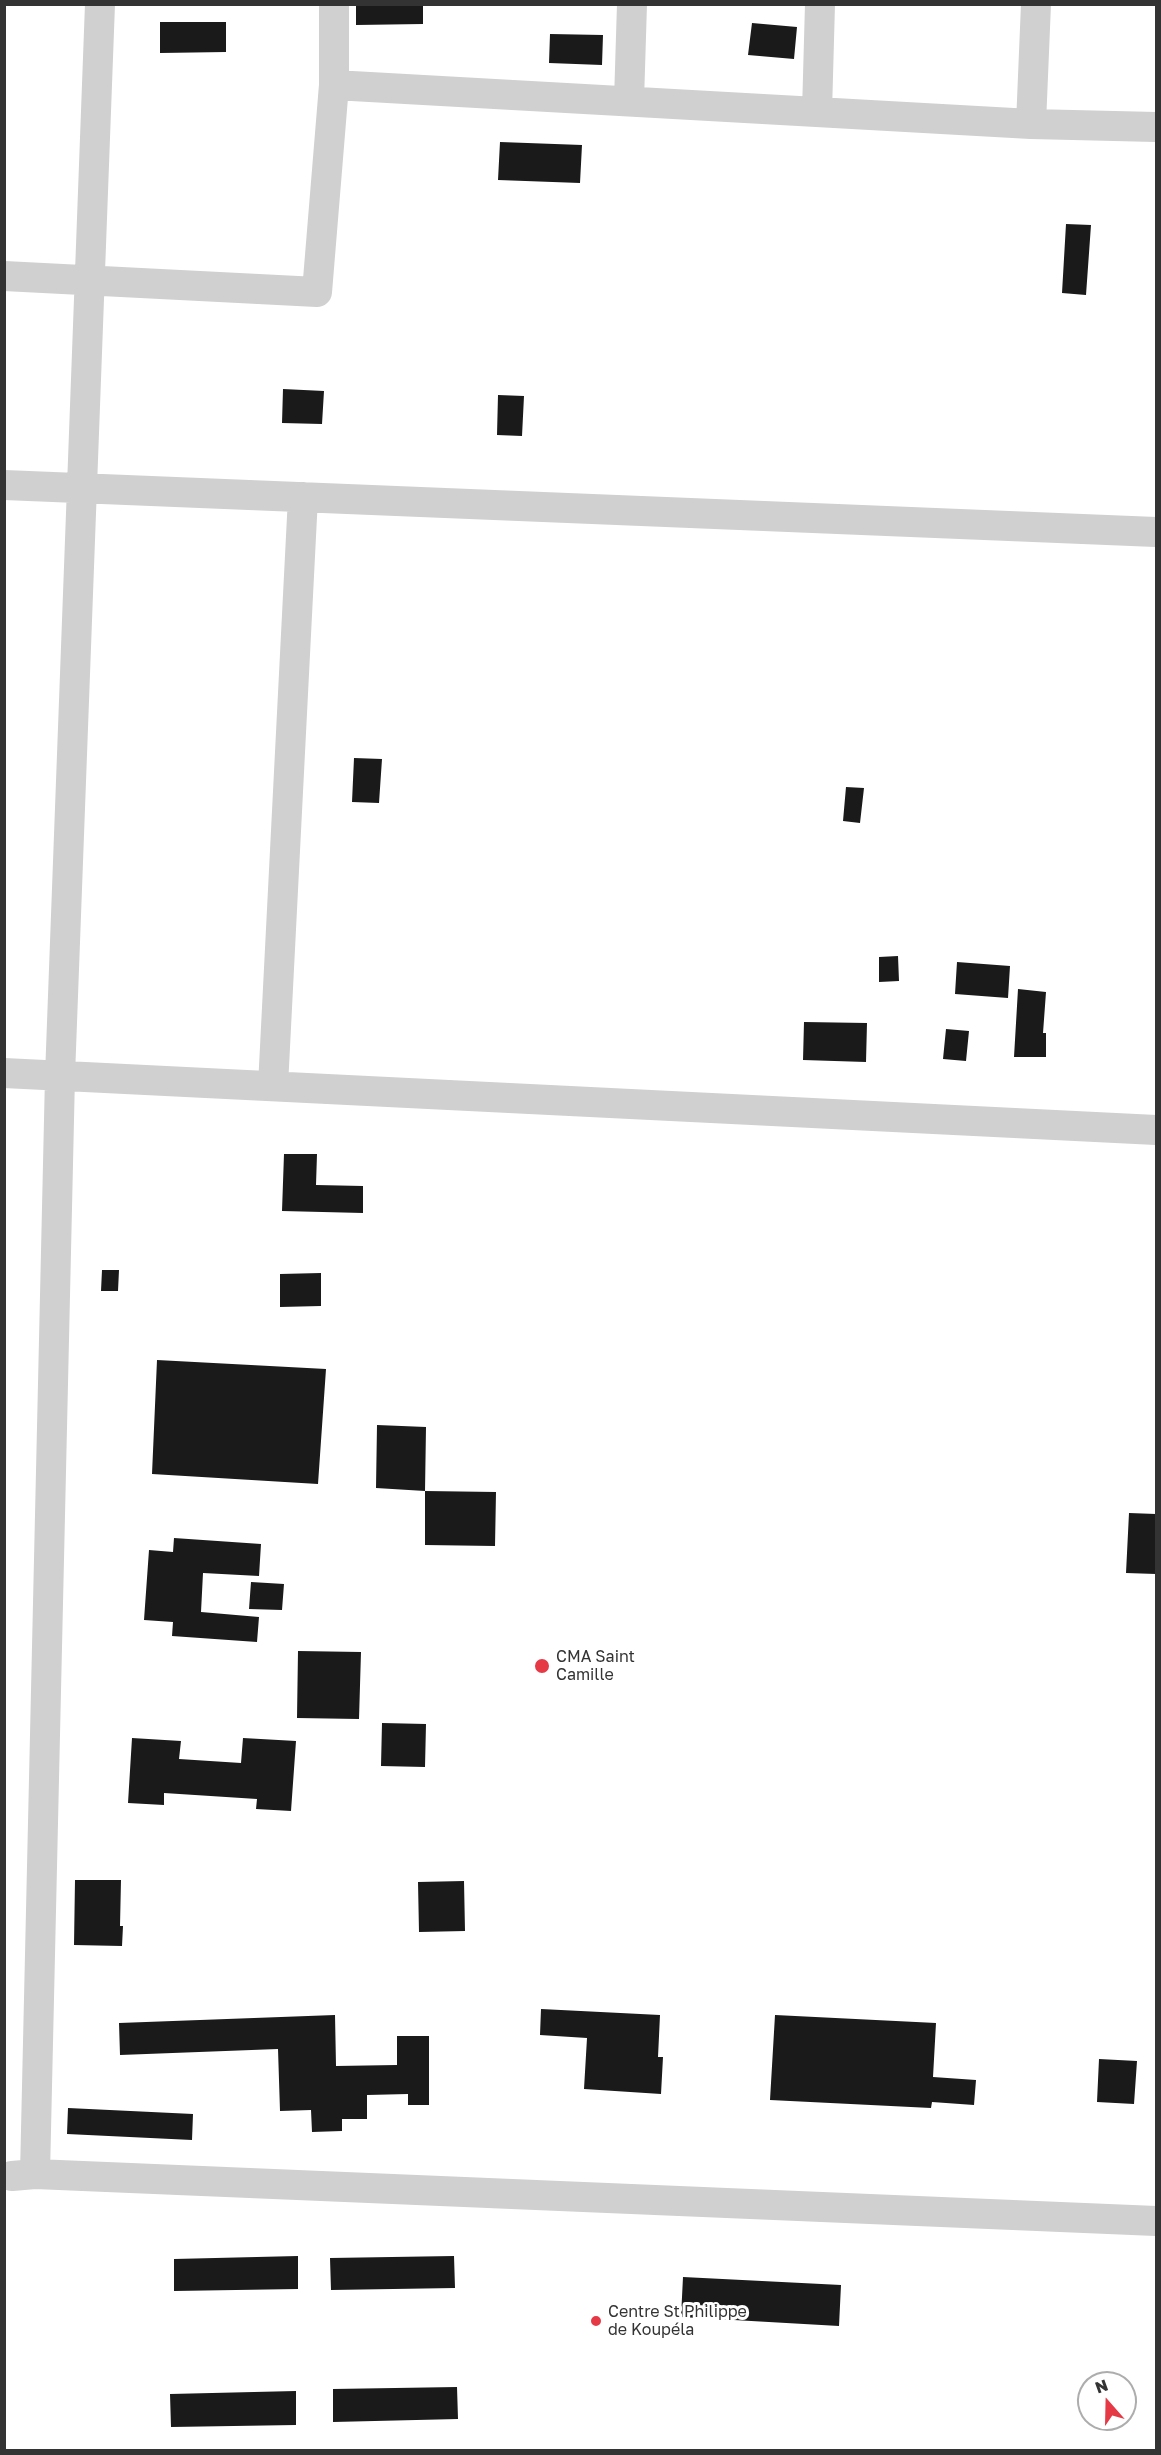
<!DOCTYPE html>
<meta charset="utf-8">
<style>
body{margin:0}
#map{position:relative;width:1161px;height:2455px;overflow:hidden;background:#fff;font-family:"Golos Text",sans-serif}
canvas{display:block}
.frame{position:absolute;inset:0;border:6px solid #333;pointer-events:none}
.north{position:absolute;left:1077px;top:2371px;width:60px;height:60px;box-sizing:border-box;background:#fff;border:2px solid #adadad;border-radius:50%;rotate:340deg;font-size:16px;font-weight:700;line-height:24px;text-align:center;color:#333}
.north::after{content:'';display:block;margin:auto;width:21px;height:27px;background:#e63946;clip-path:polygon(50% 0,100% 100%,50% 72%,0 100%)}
</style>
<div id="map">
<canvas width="1161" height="2455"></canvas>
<div class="frame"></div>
<div class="north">N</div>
</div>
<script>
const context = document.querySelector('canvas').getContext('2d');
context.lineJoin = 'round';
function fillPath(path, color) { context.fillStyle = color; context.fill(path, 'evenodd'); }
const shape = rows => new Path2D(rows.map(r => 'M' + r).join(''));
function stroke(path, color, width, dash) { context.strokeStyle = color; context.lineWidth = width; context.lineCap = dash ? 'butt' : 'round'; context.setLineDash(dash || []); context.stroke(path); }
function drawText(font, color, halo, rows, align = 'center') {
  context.font = font + ' "Golos Text",sans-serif'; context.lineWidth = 6; context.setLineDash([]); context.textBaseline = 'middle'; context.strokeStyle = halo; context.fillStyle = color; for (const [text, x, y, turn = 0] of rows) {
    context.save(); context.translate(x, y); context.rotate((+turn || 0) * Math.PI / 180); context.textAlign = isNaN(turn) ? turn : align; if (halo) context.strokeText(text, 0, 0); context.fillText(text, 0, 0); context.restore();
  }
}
fillPath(shape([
 [356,4,423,4,423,24,356,25],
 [160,22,226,22,226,52,160,53],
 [752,23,797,27,794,59,748,55],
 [550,34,603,35,602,65,549,63],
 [500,142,582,145,580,183,498,180],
 [1066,224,1091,225,1086,295,1062,293],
 [283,389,324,391,322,424,282,423],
 [498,395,524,396,522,436,497,435],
 [354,758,382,759,379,803,352,802],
 [846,787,864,788,860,823,843,821],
 [898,956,899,981,879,982,879,957],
 [957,962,1010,966,1008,998,955,994],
 [1018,989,1046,992,1043,1033,1046,1033,1046,1057,1014,1057],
 [804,1022,867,1023,866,1062,803,1060],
 [946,1029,969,1031,966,1061,943,1059],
 [284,1154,317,1154,316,1185,363,1186,363,1213,282,1211],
 [102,1270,119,1270,118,1291,101,1291],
 [321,1273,321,1306,280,1307,280,1274],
 [157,1360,326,1369,318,1484,152,1474],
 [377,1425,426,1427,425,1491,376,1488],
 [425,1491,496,1492,495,1546,425,1545],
 [1129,1513,1156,1514,1156,1574,1126,1573],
 [174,1538,261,1544,259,1576,203,1573,201,1612,259,1617,257,1642,172,1636,173,1622,144,1620,149,1550,173,1552],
 [251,1582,284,1584,282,1610,249,1609],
 [298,1651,361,1652,359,1719,297,1718],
 [382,1723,426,1724,425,1767,381,1766],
 [132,1738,181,1741,179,1759,241,1763,243,1738,296,1741,291,1811,256,1809,257,1799,164,1793,164,1805,128,1803],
 [75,1880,121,1880,120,1926,123,1926,122,1946,74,1945],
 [464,1881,465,1931,419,1932,418,1882],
 [541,2009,660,2015,658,2057,663,2057,661,2094,584,2089,587,2038,540,2035],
 [335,2015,336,2066,397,2065,397,2036,429,2036,429,2105,408,2105,408,2094,367,2095,367,2119,342,2119,342,2131,312,2132,311,2110,280,2111,278,2049,120,2055,119,2023],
 [775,2015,936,2023,933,2077,976,2080,974,2105,932,2102,931,2108,770,2100],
 [1099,2059,1137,2061,1134,2104,1097,2102],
 [68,2108,193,2114,192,2140,67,2134],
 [298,2256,298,2289,174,2291,174,2259],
 [454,2256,455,2288,331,2290,330,2258],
 [683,2277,841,2285,839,2326,681,2317],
 [457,2387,458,2419,333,2422,333,2389],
 [296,2391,296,2425,171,2427,170,2394]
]), '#1a1a1a');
stroke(shape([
 [334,85,1031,124,1156,127],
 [629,101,632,4],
 [817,112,820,4],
 [1031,124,1036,4],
 [4,276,317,292,334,85,334,4],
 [4,485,1156,532],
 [4,1073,1156,1130],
 [273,1086,303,497],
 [35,2174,60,1076,100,4],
 [12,2176,35,2174,1156,2221]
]), '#d0d0d0', 30);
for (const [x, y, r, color] of [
 [542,1666,8,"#e63946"],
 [596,2321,6,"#e63946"]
]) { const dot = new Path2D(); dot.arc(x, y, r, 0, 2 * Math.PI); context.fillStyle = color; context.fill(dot); stroke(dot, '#fff', 2); }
drawText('16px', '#333', '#fff', [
 ["CMA Saint",556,1657],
 ["Camille",556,1675],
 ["Centre St Philippe",608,2312],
 ["de Koupéla",608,2330]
], 'left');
</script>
